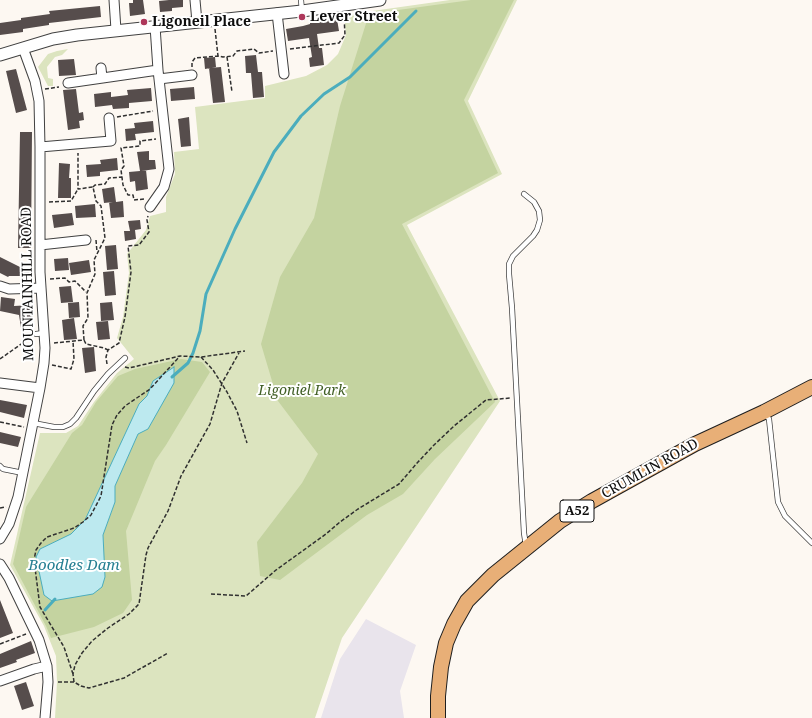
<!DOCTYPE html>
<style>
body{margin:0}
canvas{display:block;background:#fdf8f2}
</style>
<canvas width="812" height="718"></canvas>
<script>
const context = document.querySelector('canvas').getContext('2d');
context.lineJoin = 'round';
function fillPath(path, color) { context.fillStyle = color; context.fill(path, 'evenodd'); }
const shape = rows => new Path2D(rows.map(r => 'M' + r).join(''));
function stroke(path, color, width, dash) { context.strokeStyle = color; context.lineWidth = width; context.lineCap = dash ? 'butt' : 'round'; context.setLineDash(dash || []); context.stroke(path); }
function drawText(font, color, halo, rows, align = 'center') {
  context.font = font + ' "Noto Serif",serif'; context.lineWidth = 4; context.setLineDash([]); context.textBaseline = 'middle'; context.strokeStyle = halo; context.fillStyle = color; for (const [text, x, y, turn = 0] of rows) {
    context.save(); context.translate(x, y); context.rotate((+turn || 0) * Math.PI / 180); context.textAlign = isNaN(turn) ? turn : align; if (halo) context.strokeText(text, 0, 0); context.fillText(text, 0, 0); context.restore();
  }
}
fillPath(shape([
 [366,619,416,645,400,691,404,718,321,718,340,659]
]), '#e9e4ec');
fillPath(shape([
 [450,0,517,0,468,101,502,174,407,225,500,401,342,638,315,718,55,718,57,682,56,656,44,626,10,565,40,433,66,433,78,426,94,402,117,373,134,359,117,338,123,317,129,273,127,254,146,230,150,216,166,212,166,197,175,174,174,152,199,149,195,107,265,98,265,86,306,76,327,65,338,54,346,35,344,15],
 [68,49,62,55,55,57,47,67,48,78,53,79,53,86,48,86,38,67,48,54,57,51]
]), '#dce4bf');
fillPath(shape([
 [471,0,514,0,464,100,498,173,402,224,495,402,435,459,403,494,367,515,280,580,260,576,257,542,302,483,318,454,278,401,261,344,280,277,314,218,340,106,369,14],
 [181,359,202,362,210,372,166,445,155,461,126,531,132,600,123,613,94,627,51,638,46,626,13,564,26,507,72,433,82,425,96,402,118,376,135,369],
 [174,367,173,383,148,428,138,434,115,486,115,502,103,535,105,577,40,549,71,534,85,520,139,404,147,396,153,381]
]), '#c4d3a0');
const water = shape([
 [174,367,174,383,148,429,138,434,115,486,115,502,103,535,105,577,102,587,93,594,52,601,44,595,36,557,40,549,71,534,85,520,139,404,147,396,153,381,174,367]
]);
fillPath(water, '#bce9ef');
stroke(water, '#4badbd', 1);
stroke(shape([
 [172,377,188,363,193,353,200,331,206,294,235,229,274,152,301,116,324,94,350,77,416,11],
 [45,610,55,599]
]), '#4badbd', 3);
fillPath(shape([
 [133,0,143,0,145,14,130,16,129,3,133,3],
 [169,0,183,0,183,7,172,8,172,11,160,12,159,1],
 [100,6,101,17,49,23,49,25,23,29,23,32,0,35,0,23,21,20,21,18,50,14,49,11],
 [337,19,339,31,317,34,319,48,322,48,324,65,310,67,309,58,312,57,309,38,288,41,286,29,303,26,310,24,310,23],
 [256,55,258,72,262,72,264,97,253,98,251,73,246,73,245,56],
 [215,57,216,67,205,69,204,58],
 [74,59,76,75,59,76,58,60],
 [221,67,225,102,213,103,209,68],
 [16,69,27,110,16,113,6,71],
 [194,87,195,99,171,101,170,89],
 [151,88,152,101,129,103,129,108,113,109,112,105,95,107,94,94,111,92,111,97,128,95,127,90],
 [76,89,79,113,83,112,84,120,79,121,80,128,68,130,63,90],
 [189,117,191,146,181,147,178,119],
 [153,121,154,132,135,134,136,140,126,141,125,129,135,128,134,123],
 [20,132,32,132,31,248,18,248],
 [149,151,149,160,155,160,156,169,141,171,146,170,148,189,136,191,135,181,130,182,129,172,140,171,137,152],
 [117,158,118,170,100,172,100,176,87,177,86,165,101,164,100,160],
 [59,163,70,164,69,178,71,178,71,198,58,198],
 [114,187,116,202,123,201,124,217,111,218,109,202,113,202,104,203,102,189],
 [95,204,96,217,76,218,75,206],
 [72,213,74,225,54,228,52,215],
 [140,220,141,229,135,230,136,239,125,241,124,231,130,231,128,221],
 [116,245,118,269,107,270,105,246],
 [0,257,22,268,31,268,30,276,9,276,8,277,0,273],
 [68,258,69,270,55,271,54,259],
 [89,260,91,272,71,275,69,263],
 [114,271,116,295,105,296,103,272],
 [71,286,73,302,61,303,59,287],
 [1,297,15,299,14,306,32,305,33,327,21,328,19,315,0,311],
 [79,302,80,317,69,318,68,303],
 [112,302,114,320,101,321,100,303],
 [74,318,77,339,64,340,62,320],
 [108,321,110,339,98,340,96,322],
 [94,347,96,371,85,373,82,348],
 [0,400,27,405,24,418,0,412],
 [0,432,21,437,18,447,0,443],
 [0,600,13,633,0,638],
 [31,641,35,653,16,660,17,662,0,668,0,654],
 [26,682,34,706,22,710,14,686]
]), '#564d4c');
const service = shape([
 [301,0,302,11],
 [524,194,534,202,539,211,540,220,537,230,533,236,513,256,509,264,509,274,512,308,524,533,526,546],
 [36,334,44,333],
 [765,413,769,419,778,502,785,516,812,543],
 [33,423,54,427,63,427,70,424,76,418,94,391,108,374,125,358],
 [0,466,3,469,23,473]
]);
const minor = shape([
 [114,0,116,30],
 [195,0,197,22],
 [277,13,284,74],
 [101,68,102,78],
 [159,79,192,75],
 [68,83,158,70],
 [40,147,111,141,109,118],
 [150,207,164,187,169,169,158,70,155,26],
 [40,245,86,240],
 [0,286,9,289,41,288],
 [0,383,40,388],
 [0,539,9,524,18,497,40,388,44,363,45,348,40,272,40,147,39,101,35,81,23,48],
 [0,564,9,578,39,640,47,666],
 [0,681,34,669,47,666,48,682,45,718]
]);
const tertiary = shape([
 [0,55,53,39,77,35,302,11,380,0]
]);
const primary = shape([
 [438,718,438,696,441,667,446,643,454,624,467,601,493,575,560,521,592,501,695,444,764,412,812,387]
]);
stroke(service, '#414141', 6);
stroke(minor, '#414141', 11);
stroke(tertiary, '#414141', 13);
stroke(primary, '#1f1f1f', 16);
stroke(shape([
 [215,29,218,56,223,57,233,56,237,51,254,49,259,53,273,51],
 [290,49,339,43,345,35,344,16],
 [227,57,232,92],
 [192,67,192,62,195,58,218,56],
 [45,89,59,87],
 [117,117,153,111],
 [93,187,95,185,105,184,109,178,122,177],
 [144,199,134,200,133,195,128,195,123,185,121,170,124,166,121,148,140,146,140,141,156,139],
 [49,202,71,201,78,189],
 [96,240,97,252],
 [50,279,65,278,69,282,75,281,86,292],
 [84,340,86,344,104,348,108,350],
 [54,343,84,340,83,326,88,318,87,293,95,274,94,260,105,238,101,206,96,201,93,187,78,189,78,153],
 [201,357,213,370,227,392,237,411,247,443],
 [0,359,31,337],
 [107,364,106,357,108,350,119,343,125,317,131,272,128,246,139,245,149,232,147,220,148,216],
 [52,365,71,369,74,359,73,341],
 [125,367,129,368,180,356,201,357,245,351],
 [0,422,24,427],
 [0,508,6,507],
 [211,594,246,596,276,570,326,534,340,522,358,509,399,484,418,462,434,445,454,426,486,400,511,398],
 [0,644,26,634],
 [73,674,64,647,40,607,34,560,36,550,41,543,47,537,74,528,83,522,91,515,101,496,112,425,117,415,125,406,150,389,180,356],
 [58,682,74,682,81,686,89,688,124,678,168,653],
 [74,682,73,674,75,665,82,653,92,641,108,628,129,614,139,604,146,555,148,548,168,511,181,476,210,424,222,383,239,353]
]), '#303030', 1.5, [4, 2]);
stroke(service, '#fff', 4.5);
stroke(minor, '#fff', 9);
stroke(tertiary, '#fff', 11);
stroke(primary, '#e8af77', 14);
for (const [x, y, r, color] of [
 [302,17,4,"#ae375b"],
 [144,22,4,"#ae375b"]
]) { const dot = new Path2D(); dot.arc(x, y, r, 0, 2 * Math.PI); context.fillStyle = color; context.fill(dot); stroke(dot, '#fff', 1.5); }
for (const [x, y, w] of [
 [577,511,34]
]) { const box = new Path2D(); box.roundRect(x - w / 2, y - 11, w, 22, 3); context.fillStyle = '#fff'; context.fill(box); stroke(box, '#0e0e0e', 1); }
drawText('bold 13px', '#0e0e0e', null, [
 ["A52",577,511]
]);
drawText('bold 14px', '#0e0e0e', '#fff', [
 ["Lever Street",310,17],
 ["Ligoneil Place",152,22]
], 'left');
drawText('14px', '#0e0e0e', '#fff', [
 ["MOUNTAINHILL ROAD",28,284,-91],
 ["CRUMLIN ROAD",650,469,-29]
]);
drawText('italic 14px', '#415f26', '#fff', [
 ["Ligoniel Park",302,391]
]);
drawText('italic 15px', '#267f92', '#fff', [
 ["Boodles Dam",74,566]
]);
</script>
